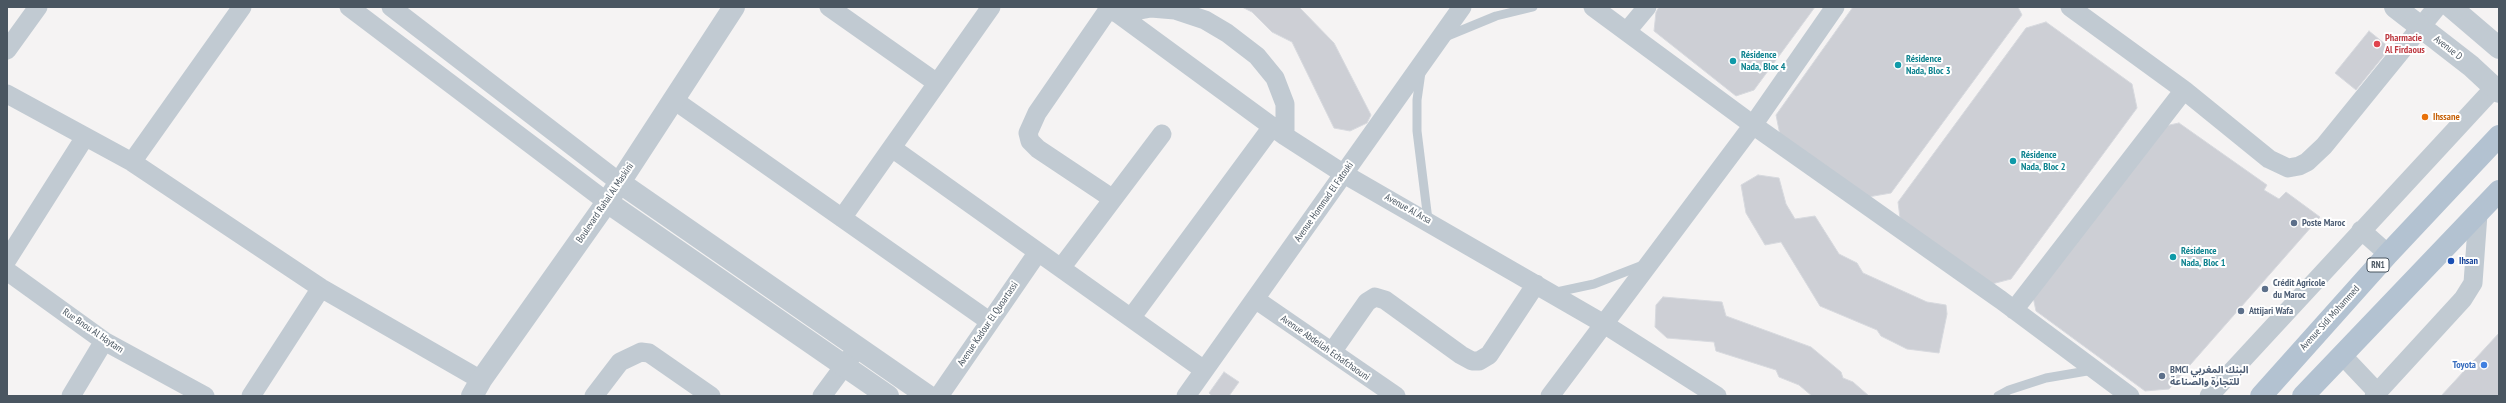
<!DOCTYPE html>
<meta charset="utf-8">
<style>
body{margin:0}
#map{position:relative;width:2506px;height:403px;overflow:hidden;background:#f5f3f3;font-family:"PT Sans Narrow",sans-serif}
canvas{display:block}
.frame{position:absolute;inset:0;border:8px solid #4a5661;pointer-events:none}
</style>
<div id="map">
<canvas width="2506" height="403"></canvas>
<div class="frame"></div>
</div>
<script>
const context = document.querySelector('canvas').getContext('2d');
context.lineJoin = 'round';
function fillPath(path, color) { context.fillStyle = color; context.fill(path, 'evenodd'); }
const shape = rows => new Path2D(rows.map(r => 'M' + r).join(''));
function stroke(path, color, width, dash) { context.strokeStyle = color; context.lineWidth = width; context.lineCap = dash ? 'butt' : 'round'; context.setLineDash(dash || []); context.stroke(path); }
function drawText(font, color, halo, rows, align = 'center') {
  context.font = font + ' "PT Sans Narrow","Noto Sans Arabic",sans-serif'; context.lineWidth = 4; context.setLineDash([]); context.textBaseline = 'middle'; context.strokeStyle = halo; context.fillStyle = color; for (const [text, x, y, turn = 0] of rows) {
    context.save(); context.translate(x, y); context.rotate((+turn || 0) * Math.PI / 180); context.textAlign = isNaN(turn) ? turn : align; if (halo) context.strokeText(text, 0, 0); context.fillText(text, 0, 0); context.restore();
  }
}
const building = shape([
 [1242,7,1299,7,1334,43,1371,115,1367,123,1350,131,1334,128,1292,42,1272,32,1252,12,1242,7],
 [1659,7,1815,7,1754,90,1736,96,1654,31,1656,12,1659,7],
 [1853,7,2018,7,2022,15,1891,193,1868,197,1780,135,1776,115,1853,7],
 [2046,22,2132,84,2137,108,2011,279,1988,285,1900,218,1898,202,2026,28,2046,22],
 [2369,31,2390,48,2356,90,2335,73,2369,31],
 [2179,123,2267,185,2264,190,2279,199,2286,192,2320,217,2169,389,2145,391,2036,311,2033,297,2160,127,2179,123],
 [1758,175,1779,178,1786,204,1795,219,1815,216,1839,254,1857,263,1863,273,1927,302,1946,305,1947,314,1939,353,1907,349,1881,336,1877,330,1820,306,1781,242,1765,245,1746,213,1741,185,1758,175],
 [1663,297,1722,302,1726,316,1811,347,1841,372,1843,378,1853,382,1869,396,1812,396,1799,385,1779,377,1776,370,1716,351,1714,342,1667,338,1655,327,1656,305,1663,297],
 [2499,333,2499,396,2441,396,2499,333],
 [1224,372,1239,382,1229,396,1212,396,1209,393,1224,372]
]);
fillPath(building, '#cdcfd5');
stroke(building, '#d7d9de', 1);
stroke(shape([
 [1445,37,1496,16,1533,7],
 [1421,72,1417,100,1417,131,1428,220],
 [1552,293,1594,284,1643,265],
 [1998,396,2009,390,2046,378,2093,370]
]), '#c1cad2', 9);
stroke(shape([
 [349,7,607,202],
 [391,7,619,182],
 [829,7,937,83],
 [1109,7,1285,136,1344,174,1604,324,1717,396],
 [1110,7,1037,113,1028,133,1030,141,1038,149,1113,199],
 [1593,7,1753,125,2001,300,2130,396],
 [2070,7,2184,90,2269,159,2288,168,2299,166,2307,162,2324,146,2437,7],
 [1118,14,1151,8,1175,10,1205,20,1227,33,1257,56,1275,78,1285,104,1285,136],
 [1627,31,1647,7],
 [7,50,38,7],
 [7,94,132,162,321,288,481,380],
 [674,100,989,321],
 [892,148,1204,370],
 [132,162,242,7],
 [842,218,991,7],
 [2361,230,2388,254],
 [7,260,85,137],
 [1061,268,1162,134],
 [7,271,104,341,205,396],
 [1255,299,1396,396],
 [2014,310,2184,90],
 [1131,318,1272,127],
 [1332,352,1367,302,1375,297,1385,300,1461,355,1472,361,1479,361,1489,355,1536,284],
 [2342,355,2377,392],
 [71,396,104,341],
 [251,396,321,288],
 [594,396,620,362,641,352,649,353,711,396],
 [822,396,853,354],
 [939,396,1038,252],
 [1186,396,1462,7],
 [1550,396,1753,125,1835,7],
 [2209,396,2494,88],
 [2374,396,2463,299,2473,283,2478,214]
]), '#c1cad2', 19);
stroke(shape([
 [2395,7,2471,66,2499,92],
 [2451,7,2499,48],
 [619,182,928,396],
 [607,202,888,396],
 [472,396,481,380,607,202,734,7]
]), '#c1cad2', 22);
stroke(shape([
 [2261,396,2388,254,2499,136],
 [2303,396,2499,191]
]), '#b3c2d1', 22);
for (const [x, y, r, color] of [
 [2377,44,4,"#e0444e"],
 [1733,61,4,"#0f9aa8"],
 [1898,65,4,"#0f9aa8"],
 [2425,117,4,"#e8710a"],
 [2013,161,4,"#0f9aa8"],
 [2294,223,4,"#5c6f8a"],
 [2173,257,4,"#0f9aa8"],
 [2451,261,4,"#1a4fb4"],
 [2265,289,4,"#5c6f8a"],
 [2241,311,4,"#5c6f8a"],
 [2484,365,4,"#3f7fe0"],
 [2162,376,4,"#5c6f8a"]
]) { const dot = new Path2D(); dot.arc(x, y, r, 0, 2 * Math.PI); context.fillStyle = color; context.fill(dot); stroke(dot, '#fff', 1.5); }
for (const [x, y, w] of [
 [2378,265,22]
]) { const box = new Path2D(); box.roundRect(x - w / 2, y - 7, w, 14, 3); context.fillStyle = '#fff'; context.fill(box); stroke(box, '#4a5661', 1); }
drawText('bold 9px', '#4a5661', null, [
 ["RN1",2378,265]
]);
drawText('bold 10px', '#be3a42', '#fff', [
 ["Pharmacie",2385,38],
 ["Al Firdaous",2385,50]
], 'left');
drawText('10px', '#4a5661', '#fff', [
 ["Avenue D",2448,48,38],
 ["Avenue Hommad El Fatouki",1324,202,-55],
 ["Boulevard Rahal Al Maskini",605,203,-56],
 ["Avenue Al Arsa",1408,209,29],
 ["Avenue Sidi Mohammed",2330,318,-48],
 ["Avenue Kadour El Quoartassi",988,324,-56],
 ["Rue Bnou Al Haytam",93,331,34],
 ["Avenue Abdellah Echafchaouni",1325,348,35]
]);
drawText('bold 10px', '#0d838f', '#fff', [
 ["Résidence",1741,55],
 ["Nada, Bloc 4",1741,67],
 ["Résidence",1906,59],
 ["Nada, Bloc 3",1906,71],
 ["Résidence",2021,155],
 ["Nada, Bloc 2",2021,167],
 ["Résidence",2181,251],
 ["Nada, Bloc 1",2181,263]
], 'left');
drawText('bold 10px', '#c56008', '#fff', [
 ["Ihssane",2433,117]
], 'left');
drawText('bold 10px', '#4e5e75', '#fff', [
 ["Poste Maroc",2302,223],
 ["Crédit Agricole",2273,283],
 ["du Maroc",2273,295],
 ["Attijari Wafa",2249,311],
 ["BMCI البنك المغربي",2170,370],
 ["للتجارة والصناعة",2170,382]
], 'left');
drawText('bold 10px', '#164399', '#fff', [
 ["Ihsan",2459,261]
], 'left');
drawText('bold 10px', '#366cbe', '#fff', [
 ["Toyota",2476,365]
], 'right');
</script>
